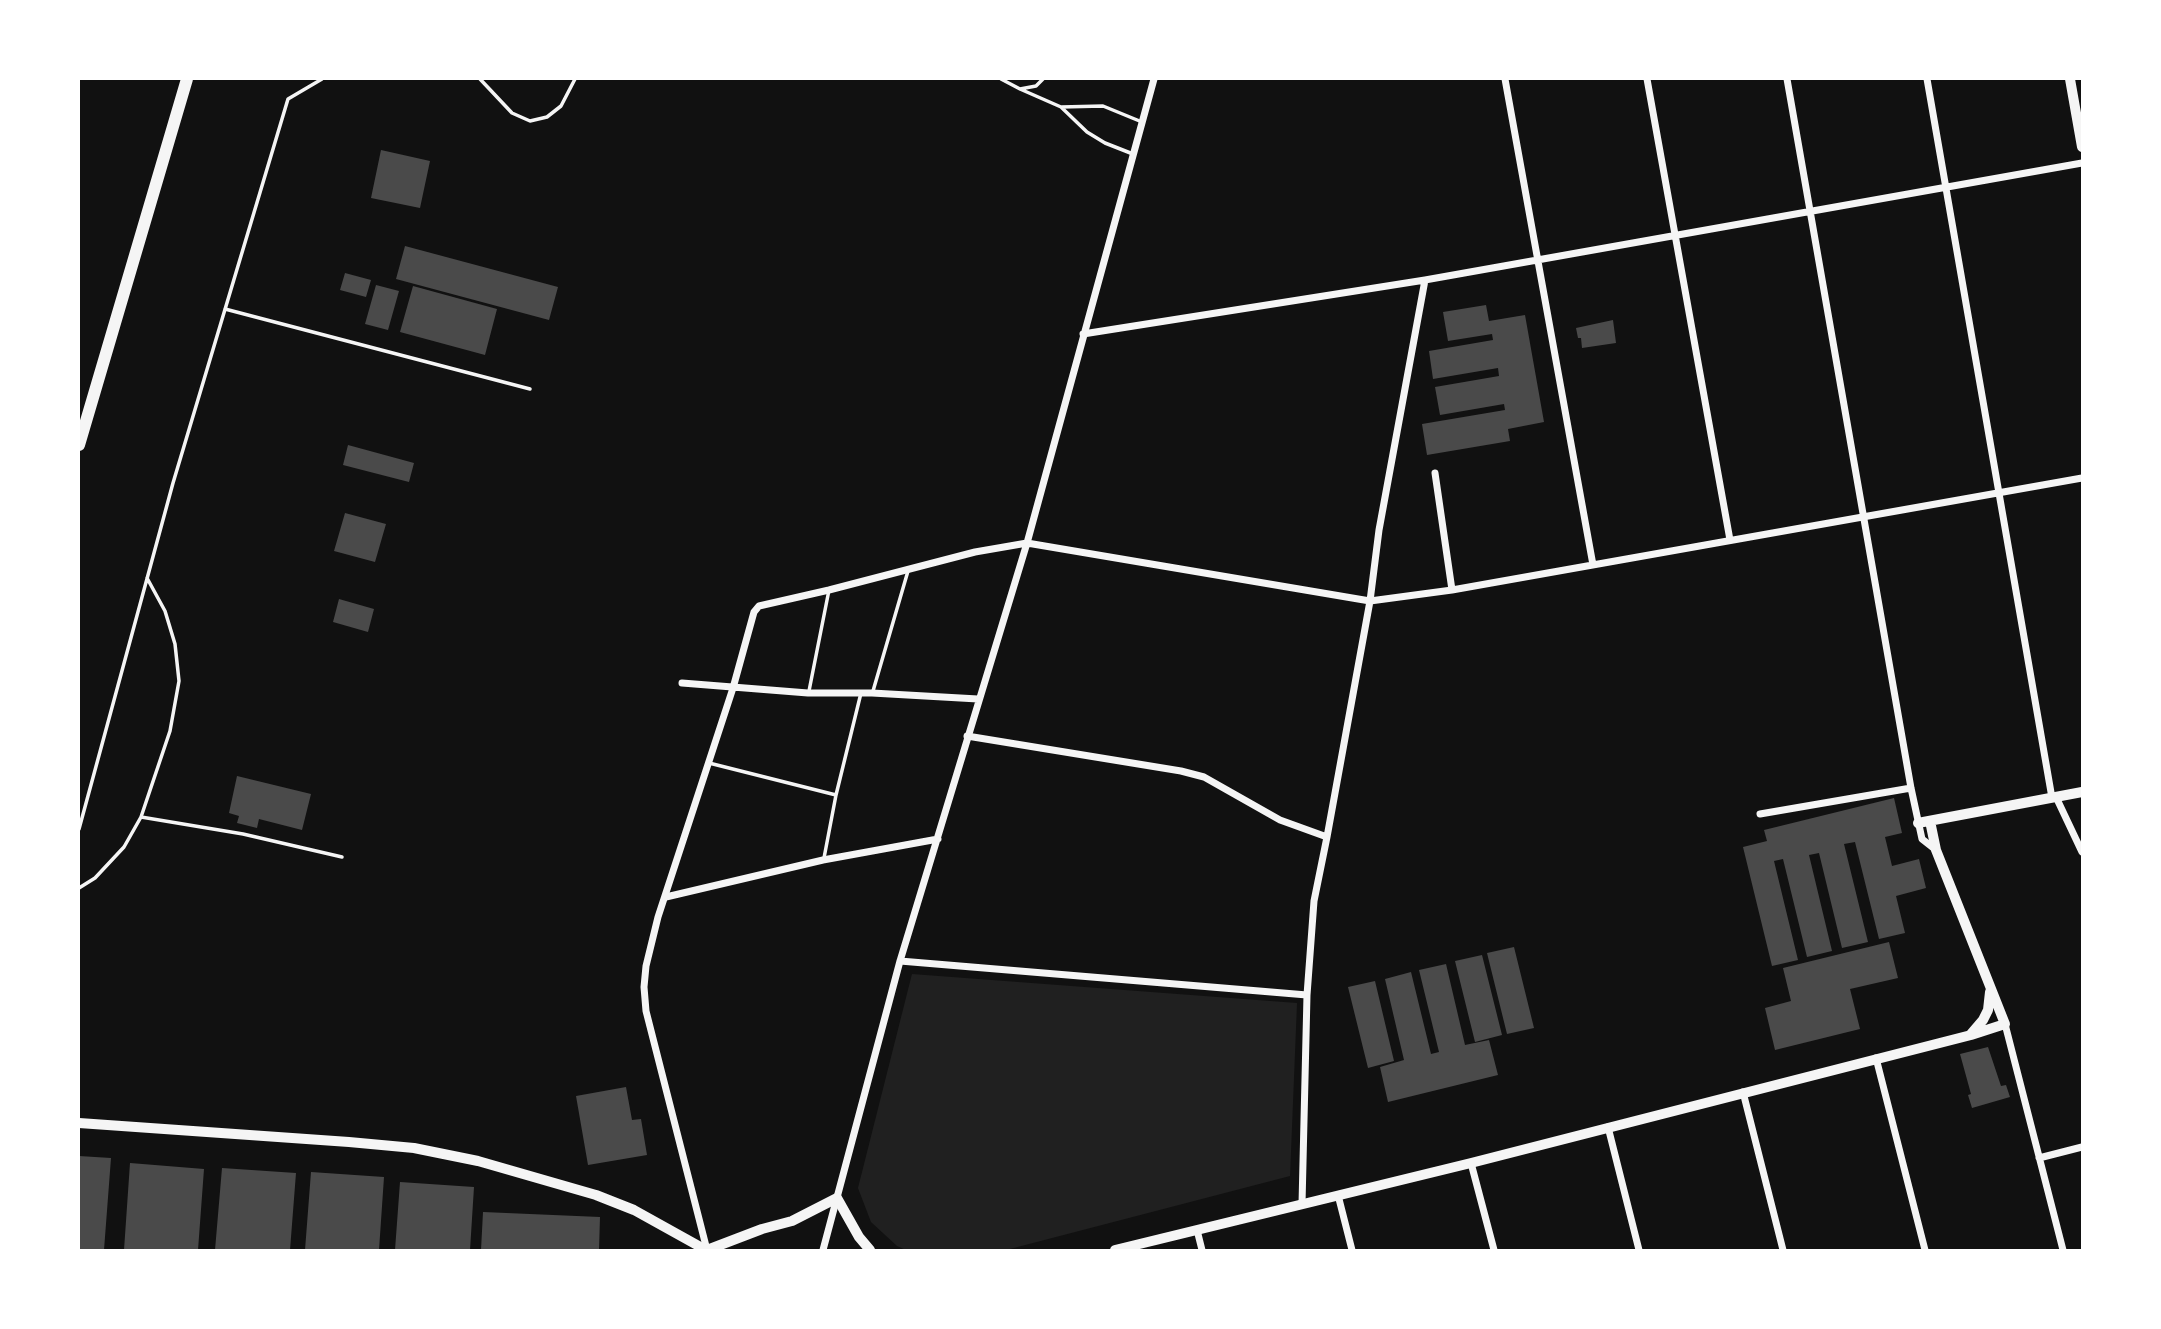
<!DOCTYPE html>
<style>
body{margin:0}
#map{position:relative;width:2161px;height:1329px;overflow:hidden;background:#111;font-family:Jost,sans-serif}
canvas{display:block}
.frame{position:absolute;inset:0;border:80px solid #fff;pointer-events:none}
</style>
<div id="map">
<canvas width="2161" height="1329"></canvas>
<div class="frame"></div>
</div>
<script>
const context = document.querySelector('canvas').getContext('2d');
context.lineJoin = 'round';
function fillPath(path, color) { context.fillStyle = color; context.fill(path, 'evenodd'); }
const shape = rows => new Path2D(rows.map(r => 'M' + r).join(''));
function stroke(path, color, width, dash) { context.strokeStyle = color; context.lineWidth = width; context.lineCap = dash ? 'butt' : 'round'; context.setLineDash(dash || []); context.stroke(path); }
fillPath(shape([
 [912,974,1297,1003,1290,1176,1006,1250,906,1250,897,1246,871,1222,858,1188]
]), '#202020');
fillPath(shape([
 [381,150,430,161,420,208,371,198],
 [405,246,558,287,549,320,396,279],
 [345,273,371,280,366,297,340,290],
 [376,285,399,291,388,330,365,324],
 [413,286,497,309,485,355,400,332],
 [1486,305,1489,321,1525,315,1544,422,1508,429,1510,441,1427,455,1422,424,1505,410,1504,404,1440,415,1435,387,1499,376,1498,368,1433,379,1429,351,1493,340,1492,334,1448,341,1443,312],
 [1613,320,1616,343,1582,348,1581,338,1578,338,1576,328],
 [348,445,414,463,409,482,343,465],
 [345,513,386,524,375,562,334,551],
 [339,599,374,609,368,632,333,622],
 [237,776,311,794,302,830,259,819,257,828,237,823,239,816,229,813],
 [1894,798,1902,833,1885,837,1892,866,1919,859,1926,888,1896,896,1905,933,1879,939,1855,842,1844,844,1868,942,1842,948,1819,853,1809,855,1832,951,1807,957,1783,859,1774,861,1798,960,1772,966,1743,847,1767,841,1764,830],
 [1889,942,1898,978,1850,989,1860,1029,1775,1050,1765,1008,1791,1001,1783,968],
 [1514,947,1534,1028,1507,1034,1487,953],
 [1482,955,1502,1035,1475,1042,1455,961],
 [1446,964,1465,1045,1489,1040,1498,1075,1388,1102,1380,1067,1404,1060,1385,979,1411,972,1431,1054,1439,1052,1419,970],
 [1375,981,1394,1061,1368,1068,1348,987],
 [1988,1047,2001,1086,2006,1085,2010,1097,1972,1108,1968,1095,1971,1094,1960,1054],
 [626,1087,632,1120,641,1119,647,1155,588,1165,576,1096],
 [79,1156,111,1158,104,1250,79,1250],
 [130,1163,204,1169,198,1250,124,1250],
 [222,1168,296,1173,290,1250,215,1250],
 [311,1172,384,1177,379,1250,305,1250],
 [400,1182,474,1187,470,1250,395,1250],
 [483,1212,600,1217,599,1250,481,1250]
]), '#4a4a4a');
stroke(shape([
 [480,79,512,113,530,121,547,117,561,106,575,79],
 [1001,79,1020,89,1036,86,1043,79],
 [1020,89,1061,107,1087,132,1105,143,1133,154],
 [1061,107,1103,106,1142,122],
 [225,309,530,389],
 [809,691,829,590],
 [873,691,908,571],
 [709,763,836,795],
 [141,817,243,834,342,857],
 [79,829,173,483,288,99,322,79],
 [824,858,836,795,861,693],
 [79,888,95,878,124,847,141,817,170,731,179,681,175,644,165,611,147,578]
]), '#f5f5f5', 3.5);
stroke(shape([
 [1505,79,1593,565],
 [1647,79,1730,540],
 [1787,79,1911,788,1922,839,1936,850],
 [1927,79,2052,798],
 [1083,334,1425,280,2082,163],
 [1435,473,1452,590],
 [682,683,808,693,872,693,978,699],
 [967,736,1181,771,1204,777,1280,820,1327,837],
 [2056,797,2082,852],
 [1760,814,1911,788],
 [666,897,823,860,938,839],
 [900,961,1307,995],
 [2005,1024,2063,1250],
 [1876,1058,1925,1250],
 [1743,1092,1783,1250],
 [1608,1127,1639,1250],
 [2039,1158,2082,1147],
 [1471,1163,1494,1250],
 [1338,1195,1352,1250],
 [1302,1204,1307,995,1314,901,1327,837,1370,601,1379,530,1425,280],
 [1197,1230,1202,1250],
 [707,1250,646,1011,644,987,646,966,658,917,733,688,754,612,759,606,829,590,975,552,1027,543,1370,601,1452,590,2082,478],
 [823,1250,900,961,1027,543,1154,79]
]), '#f5f5f5', 7);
stroke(shape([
 [2070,79,2082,147],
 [1918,823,2082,792],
 [1971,1034,1983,1020,1988,1010,1990,992],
 [79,1123,349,1142,414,1148,478,1161,596,1195,634,1210,706,1250],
 [707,1250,762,1229,792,1221,837,1198,859,1237,870,1250],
 [1115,1250,1471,1163,1971,1035,2005,1024,1936,850,1930,821]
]), '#f5f5f5', 10);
stroke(shape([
 [79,445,187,79]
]), '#f5f5f5', 12);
</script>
